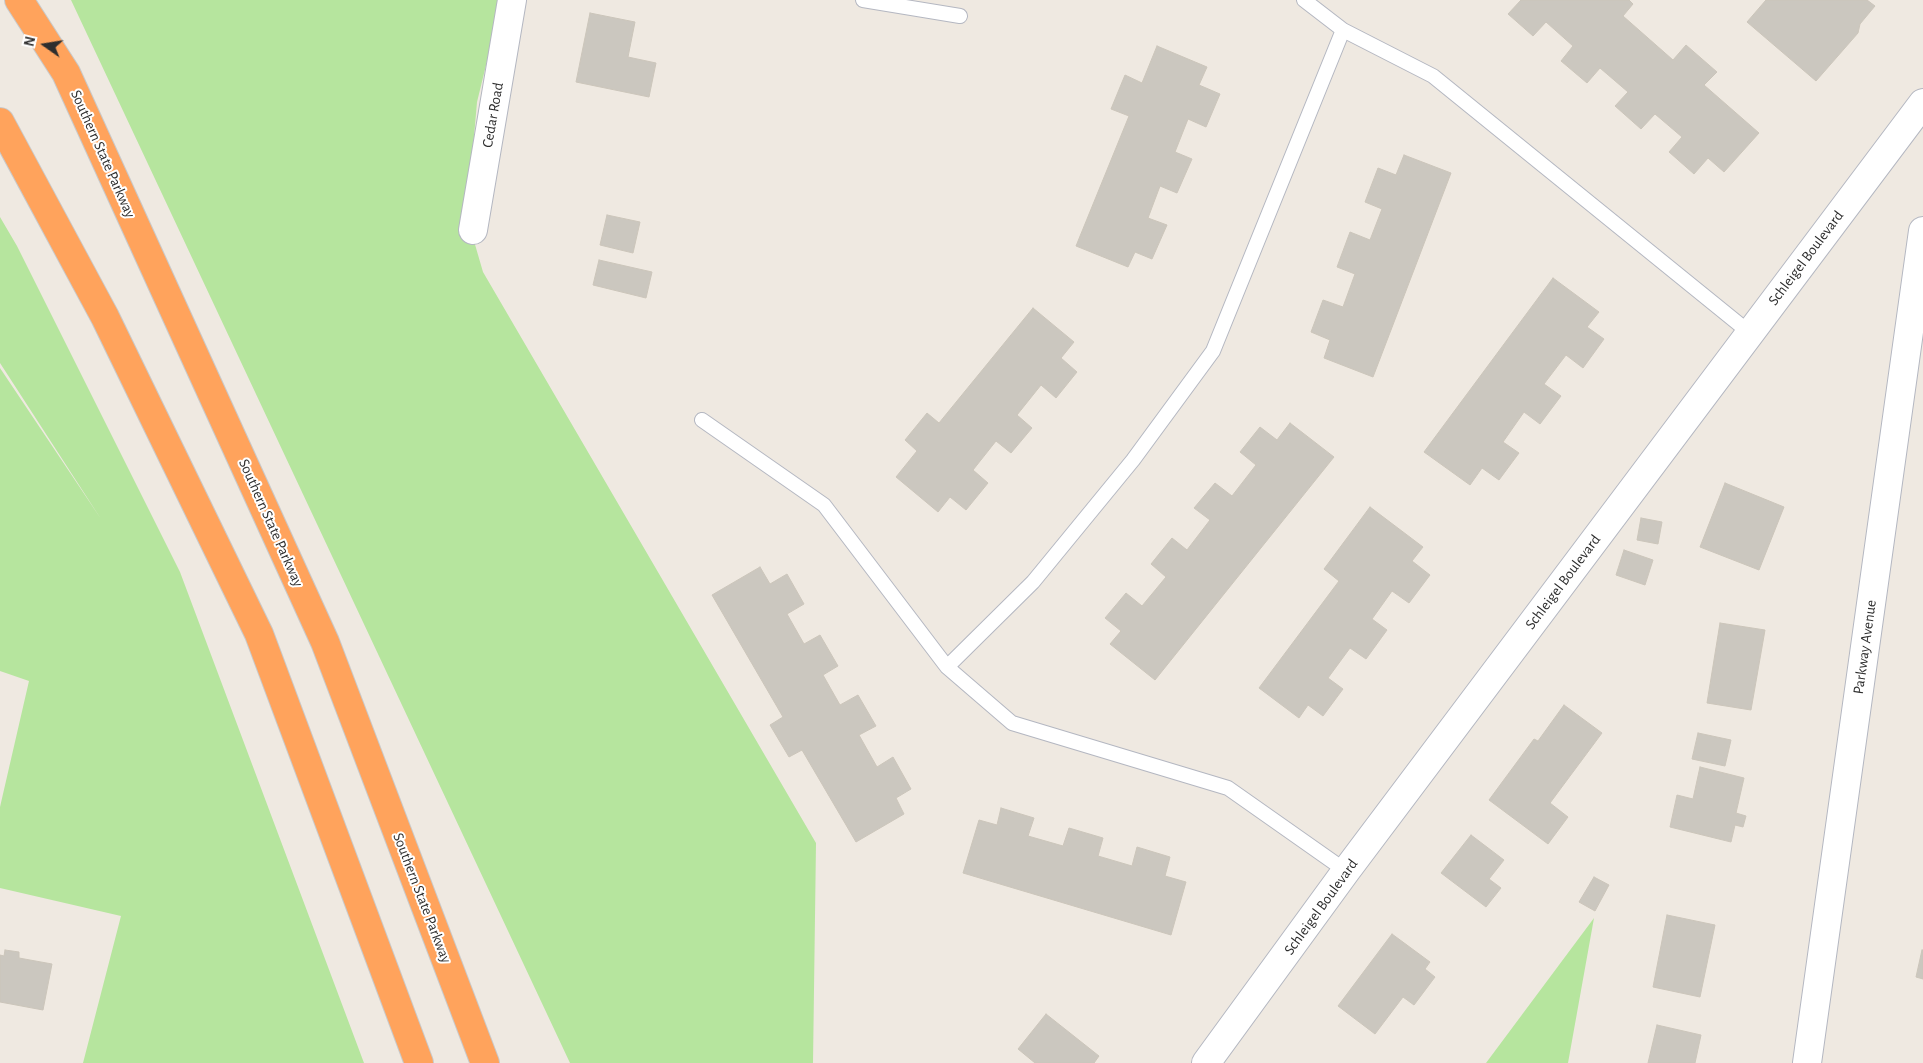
<!DOCTYPE html>
<style>
body{margin:0}
#map{position:relative;width:1923px;height:1063px;overflow:hidden;background:#efe9e1;font-family:"Alegreya Sans",sans-serif}
canvas{display:block}
.north{position:absolute;left:20px;top:20px;width:50px;height:50px;-webkit-text-stroke:4px #fff;paint-order:stroke;rotate:283deg;font-size:14px;font-weight:700;line-height:20px;text-align:center;color:#2e2e2e}
.north::after{content:'';display:block;margin:auto;width:18px;height:22px;background:#2e2e2e;clip-path:polygon(50% 0,100% 100%,50% 72%,0 100%)}
</style>
<div id="map">
<canvas width="1923" height="1063"></canvas>
<div class="north">N</div>
</div>
<script>
const context = document.querySelector('canvas').getContext('2d');
context.lineJoin = 'round';
function fillPath(path, color) { context.fillStyle = color; context.fill(path, 'evenodd'); }
const shape = rows => new Path2D(rows.map(r => 'M' + r).join(''));
function stroke(path, color, width, dash) { context.strokeStyle = color; context.lineWidth = width; context.lineCap = dash ? 'butt' : 'round'; context.setLineDash(dash || []); context.stroke(path); }
function drawText(font, color, halo, rows, align = 'center') {
  context.font = font + ' "Alegreya Sans",sans-serif'; context.lineWidth = 4; context.setLineDash([]); context.textBaseline = 'middle'; context.strokeStyle = halo; context.fillStyle = color; for (const [text, x, y, turn = 0] of rows) {
    context.save(); context.translate(x, y); context.rotate((+turn || 0) * Math.PI / 180); context.textAlign = isNaN(turn) ? turn : align; if (halo) context.strokeText(text, 0, 0); context.fillText(text, 0, 0); context.restore();
  }
}
fillPath(shape([
 [71,0,502,0,477,102,467,217,483,272,816,843,813,1063,570,1063],
 [0,217,17,246,180,572,364,1063,83,1063,121,916,0,888,0,807,29,681,0,671,0,368,101,519,0,363],
 [1594,918,1568,1063,1486,1063]
]), '#b6e59e');
const building = shape([
 [1521,0,1629,0,1633,4,1623,16,1673,60,1686,45,1717,72,1704,85,1759,133,1724,172,1708,158,1694,174,1669,152,1682,137,1655,114,1641,129,1615,106,1628,92,1600,68,1587,83,1561,61,1573,46,1546,22,1533,36,1508,14,1521,0],
 [1766,0,1867,0,1875,6,1860,24,1858,33,1816,81,1747,22,1766,0],
 [590,13,635,22,628,57,656,63,649,97,576,82,590,13],
 [1157,46,1207,67,1199,85,1220,94,1206,127,1188,119,1175,152,1192,159,1177,193,1160,186,1148,218,1167,225,1152,259,1135,252,1128,267,1076,246,1129,116,1111,109,1125,75,1142,83,1157,46],
 [1404,155,1451,173,1373,377,1324,358,1330,340,1311,332,1323,300,1343,307,1355,274,1337,267,1350,232,1370,240,1382,209,1365,202,1378,168,1396,175,1404,155],
 [607,215,640,222,633,253,600,245,607,215],
 [599,260,652,272,646,298,593,285,599,260],
 [1553,278,1599,312,1587,327,1604,339,1583,368,1566,355,1544,384,1561,396,1540,424,1524,412,1503,442,1519,453,1499,480,1482,468,1470,485,1424,452,1553,278],
 [1033,308,1074,342,1061,358,1077,372,1056,398,1041,385,1017,415,1032,428,1011,453,996,441,973,470,988,483,966,510,950,497,938,512,896,477,917,451,905,440,927,413,939,423,1033,308],
 [1290,423,1334,457,1155,680,1110,644,1121,631,1105,618,1126,593,1142,606,1166,577,1151,564,1172,538,1187,550,1210,520,1194,508,1215,483,1232,496,1256,465,1240,452,1260,427,1277,440,1290,423],
 [1725,483,1784,507,1759,570,1700,547,1725,483],
 [1370,507,1423,547,1412,561,1430,575,1409,603,1392,591,1372,619,1387,630,1366,659,1350,648,1328,678,1343,689,1323,716,1308,705,1299,718,1259,688,1339,581,1324,569,1370,507],
 [1641,518,1662,522,1658,544,1637,540,1641,518],
 [1624,550,1653,560,1645,585,1616,575,1624,550],
 [760,567,770,584,787,574,804,604,787,614,804,644,820,635,838,666,823,675,840,705,858,695,876,726,859,735,877,767,893,757,911,789,896,798,904,814,856,842,802,750,789,757,770,725,783,717,712,595,760,567],
 [1720,623,1765,630,1751,710,1707,703,1720,623],
 [1564,705,1602,733,1550,803,1568,817,1548,844,1489,800,1534,739,1538,741,1564,705],
 [1698,733,1731,740,1725,766,1692,759,1698,733],
 [1700,767,1744,778,1736,813,1746,816,1743,827,1735,825,1731,842,1670,827,1677,795,1693,799,1700,767],
 [1001,808,1034,818,1028,836,1063,846,1069,828,1103,838,1098,856,1132,866,1137,847,1170,857,1165,876,1186,882,1171,935,963,873,979,820,997,825,1001,808],
 [1471,835,1504,860,1489,879,1501,888,1486,907,1441,873,1471,835],
 [1594,877,1609,885,1595,911,1579,902,1594,877],
 [1667,915,1715,925,1700,997,1653,987,1667,915],
 [1392,934,1430,962,1425,969,1435,977,1414,1005,1403,997,1375,1034,1338,1006,1392,934],
 [5,950,19,952,19,958,52,964,43,1010,0,1002,0,955,4,956,5,950],
 [1922,950,1923,950,1923,979,1916,977,1922,950],
 [1046,1014,1099,1056,1094,1063,1035,1063,1018,1049,1046,1014],
 [1657,1025,1701,1035,1695,1063,1648,1063,1657,1025]
]);
fillPath(building, '#cbc7bf');
stroke(building, '#cbc5ba', 1);
const lane = shape([
 [863,0,960,16],
 [1304,0,1343,30,1433,76,1750,333],
 [702,420,824,505,947,667,1012,723,1228,788,1346,871],
 [947,667,1033,582,1133,460,1213,351,1343,30]
]);
const street = shape([
 [473,230,512,0],
 [1206,1063,1346,871,1923,103],
 [1807,1063,1923,231]
]);
const highway = shape([
 [19,0,66,73,325,642,485,1063],
 [0,122,105,317,259,634,419,1063]
]);
stroke(lane, '#b4b7c1', 16);
stroke(street, '#b4b7c1', 30);
stroke(highway, '#c9c9c9', 30);
stroke(lane, '#fff', 14);
stroke(street, '#fff', 28);
stroke(highway, '#ffa35c', 28);
drawText('15px', '#2e2e2e', '#fff', [
 ["Cedar Road",493,115,-80],
 ["Southern State Parkway",103,154,66],
 ["Schleigel Boulevard",1806,258,-53],
 ["Southern State Parkway",271,523,66],
 ["Schleigel Boulevard",1563,582,-53],
 ["Parkway Avenue",1865,647,-82],
 ["Southern State Parkway",422,898,69],
 ["Schleigel Boulevard",1321,907,-54]
]);
</script>
